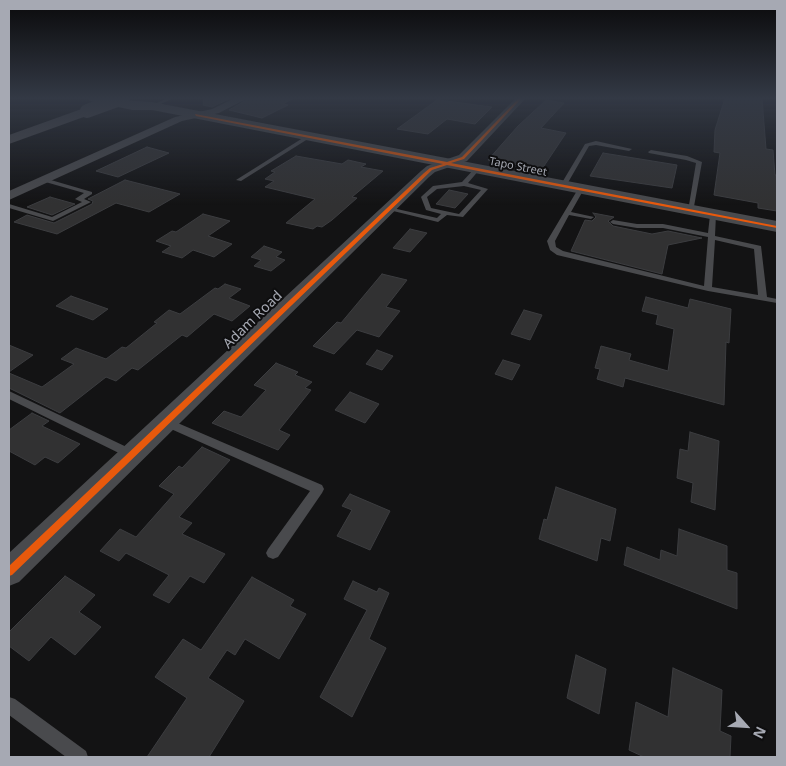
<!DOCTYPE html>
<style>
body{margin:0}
#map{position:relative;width:786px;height:766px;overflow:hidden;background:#131314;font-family:"Noto Sans",sans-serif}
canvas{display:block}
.frame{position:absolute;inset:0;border:10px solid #a6a9b3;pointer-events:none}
.north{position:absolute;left:721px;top:701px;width:50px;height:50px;-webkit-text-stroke:4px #0e0e0f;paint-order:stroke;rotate:116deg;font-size:14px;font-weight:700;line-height:20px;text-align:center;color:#a6a9b3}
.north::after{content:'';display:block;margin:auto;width:18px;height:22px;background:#a6a9b3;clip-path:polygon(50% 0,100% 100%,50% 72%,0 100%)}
</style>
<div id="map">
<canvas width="786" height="766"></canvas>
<div class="frame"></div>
<div class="north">N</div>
</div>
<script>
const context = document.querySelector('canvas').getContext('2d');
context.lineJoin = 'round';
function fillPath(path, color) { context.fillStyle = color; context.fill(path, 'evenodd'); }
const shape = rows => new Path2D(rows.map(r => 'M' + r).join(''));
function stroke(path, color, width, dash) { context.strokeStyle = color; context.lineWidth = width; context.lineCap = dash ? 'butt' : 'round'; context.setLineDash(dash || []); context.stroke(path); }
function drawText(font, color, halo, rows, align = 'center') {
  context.font = font + ' "Noto Sans",sans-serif'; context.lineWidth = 4; context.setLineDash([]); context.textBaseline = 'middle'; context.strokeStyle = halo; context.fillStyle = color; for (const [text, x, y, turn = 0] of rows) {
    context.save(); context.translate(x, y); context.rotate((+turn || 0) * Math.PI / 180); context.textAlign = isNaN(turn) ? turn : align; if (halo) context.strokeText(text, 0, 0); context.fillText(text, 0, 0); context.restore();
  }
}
const building = shape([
 [204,98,231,98,212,107,203,105,204,98],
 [250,98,294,98,283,104,288,105,262,118,229,110,250,98],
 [725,98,762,98,766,149,773,150,775,175,777,175,777,211,758,208,758,203,714,195,720,153,714,152,715,130,725,98],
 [437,100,439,100,492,107,475,124,447,119,428,134,397,129,437,100],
 [546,100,564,103,541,128,566,133,542,169,488,160,518,126,546,100],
 [147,147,169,153,118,177,96,171,147,147],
 [603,153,677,165,672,188,590,176,603,153],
 [296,156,342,164,348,160,366,164,361,167,383,171,352,197,357,198,332,220,322,227,317,226,313,229,286,223,315,199,265,187,274,181,265,179,275,172,271,171,296,156],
 [125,180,180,194,149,212,116,203,57,234,14,222,27,215,54,223,92,204,93,201,88,199,125,180],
 [449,190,468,194,455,208,436,204,449,190],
 [50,197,75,204,52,215,27,207,50,197],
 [593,213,614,217,608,221,613,226,652,234,668,231,702,238,668,245,662,274,571,251,585,220,592,221,596,217,593,213],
 [203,214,230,221,208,236,232,244,214,257,193,250,182,258,162,252,171,246,156,241,172,231,176,232,203,214],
 [410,229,427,233,410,252,393,248,410,229],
 [264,246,282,252,276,257,285,260,271,271,254,266,261,260,251,257,264,246],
 [382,274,407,280,386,307,400,311,379,337,357,330,334,354,313,346,337,322,341,323,382,274],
 [225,284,241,289,229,298,250,306,232,321,214,314,187,337,182,335,138,370,132,368,116,381,106,377,60,413,9,388,9,373,42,387,74,364,61,359,76,348,106,359,122,347,126,348,157,323,154,322,169,310,180,314,215,288,218,289,225,284],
 [71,296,108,309,93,320,56,306,71,296],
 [646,297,688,308,690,299,731,309,729,343,726,342,724,405,625,378,623,387,597,379,600,369,595,368,601,346,631,354,629,360,668,371,674,329,656,324,658,315,642,311,646,297],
 [524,310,542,315,530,340,511,334,524,310],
 [9,345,33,355,9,372,9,345],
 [377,350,393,356,382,370,366,364,377,350],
 [503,360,520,365,512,380,495,374,503,360],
 [276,363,298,372,295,375,312,382,305,388,311,390,279,430,290,435,278,450,212,423,224,411,241,417,266,390,254,385,276,363],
 [350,392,379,404,365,423,335,410,350,392],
 [32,413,49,421,42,426,80,444,58,463,45,457,35,465,9,451,9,430,32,413],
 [690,432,719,441,715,510,691,502,693,483,677,478,680,449,688,451,690,432],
 [202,447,230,460,179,517,192,523,182,534,225,554,204,583,190,576,169,603,153,595,169,575,126,553,119,561,100,551,120,529,136,537,174,494,159,486,179,466,182,468,202,447],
 [556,487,616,509,610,541,601,538,597,561,539,539,544,519,547,520,556,487],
 [350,494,390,511,370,550,337,536,352,510,342,506,350,494],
 [679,529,727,546,727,570,737,573,737,609,624,565,627,547,660,560,661,550,677,556,679,529],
 [65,576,95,595,79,612,101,627,75,655,51,637,29,661,9,646,9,632,65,576],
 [252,577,294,600,290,606,306,614,279,659,245,639,235,655,227,650,208,678,244,701,209,757,147,757,187,698,155,677,183,639,201,650,252,577],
 [353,581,377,592,379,588,389,593,369,639,386,648,352,717,320,697,367,610,344,599,353,581],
 [576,655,606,669,599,714,567,698,576,655],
 [673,668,722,690,720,731,731,736,730,757,644,757,629,750,636,702,668,717,673,668]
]);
fillPath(building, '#313132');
stroke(building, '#3c3d40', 1);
fillPath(shape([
 [168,98,174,98,154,107,150,106,168,98],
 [306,136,311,137,241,181,236,180,306,136],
 [596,141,632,149,629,151,596,145,589,146,566,186,561,187,560,186,585,144,596,141],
 [651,150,687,156,702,162,693,212,688,211,696,163,686,160,649,153,648,152,651,150],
 [475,168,480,169,468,183,488,189,463,217,447,215,438,222,385,209,388,207,437,218,441,214,426,210,421,197,422,196,433,186,462,182,475,168],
 [464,186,481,190,459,214,431,208,427,197,437,189,464,186],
 [44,178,92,192,92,194,84,199,91,202,53,221,9,208,9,204,52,217,82,202,75,199,84,193,42,181,41,180,44,178],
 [581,187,584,189,571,212,594,217,591,219,569,215,555,241,556,247,563,251,704,286,708,237,663,228,637,228,613,224,610,222,613,220,637,224,663,224,708,233,710,215,713,213,716,215,715,236,761,246,767,297,777,299,777,303,708,291,557,255,550,250,547,241,578,189,581,187],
 [715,240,754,249,758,295,712,287,715,240],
 [9,391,135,451,137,454,135,457,131,459,127,457,9,399,9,391],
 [166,418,322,485,324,489,322,493,278,557,273,559,268,557,266,553,268,549,310,491,162,425,161,422,162,419,166,418],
 [9,697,15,699,86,751,88,757,66,757,9,715,9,697]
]), '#494a4d');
fillPath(shape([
 [235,98,248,98,219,113,182,121,9,200,9,191,175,117,212,109,235,98],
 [516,98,526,98,467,161,435,172,429,177,19,582,9,586,9,553,421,171,427,166,459,155,516,98]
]), '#494a4d');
fillPath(shape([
 [88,98,152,102,777,221,777,232,152,110,132,110,90,101,88,98]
]), '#494a4d');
fillPath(shape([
 [87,107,94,111,92,114,9,144,9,135,87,107]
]), '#4b4b4e');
stroke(shape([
 [87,111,123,98]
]), '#4b4b4e', 14);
fillPath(shape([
 [519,98,522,98,464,159,451,163,777,226,777,228,447,165,432,170,12,575,9,576,9,566,424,173,430,168,443,164,196,116,195,114,447,162,462,157,519,98]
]), '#e8590c');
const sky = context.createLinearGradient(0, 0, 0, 205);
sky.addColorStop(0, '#0a0a0b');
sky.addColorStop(0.48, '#333945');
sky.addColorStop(1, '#33394500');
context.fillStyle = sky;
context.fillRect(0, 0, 786, 205);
drawText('11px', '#a6a9b3', '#0e0e0f', [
 ["Tapo Street",518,167,11]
]);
drawText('14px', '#a6a9b3', '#0e0e0f', [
 ["Adam Road",253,320,-44]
]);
</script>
